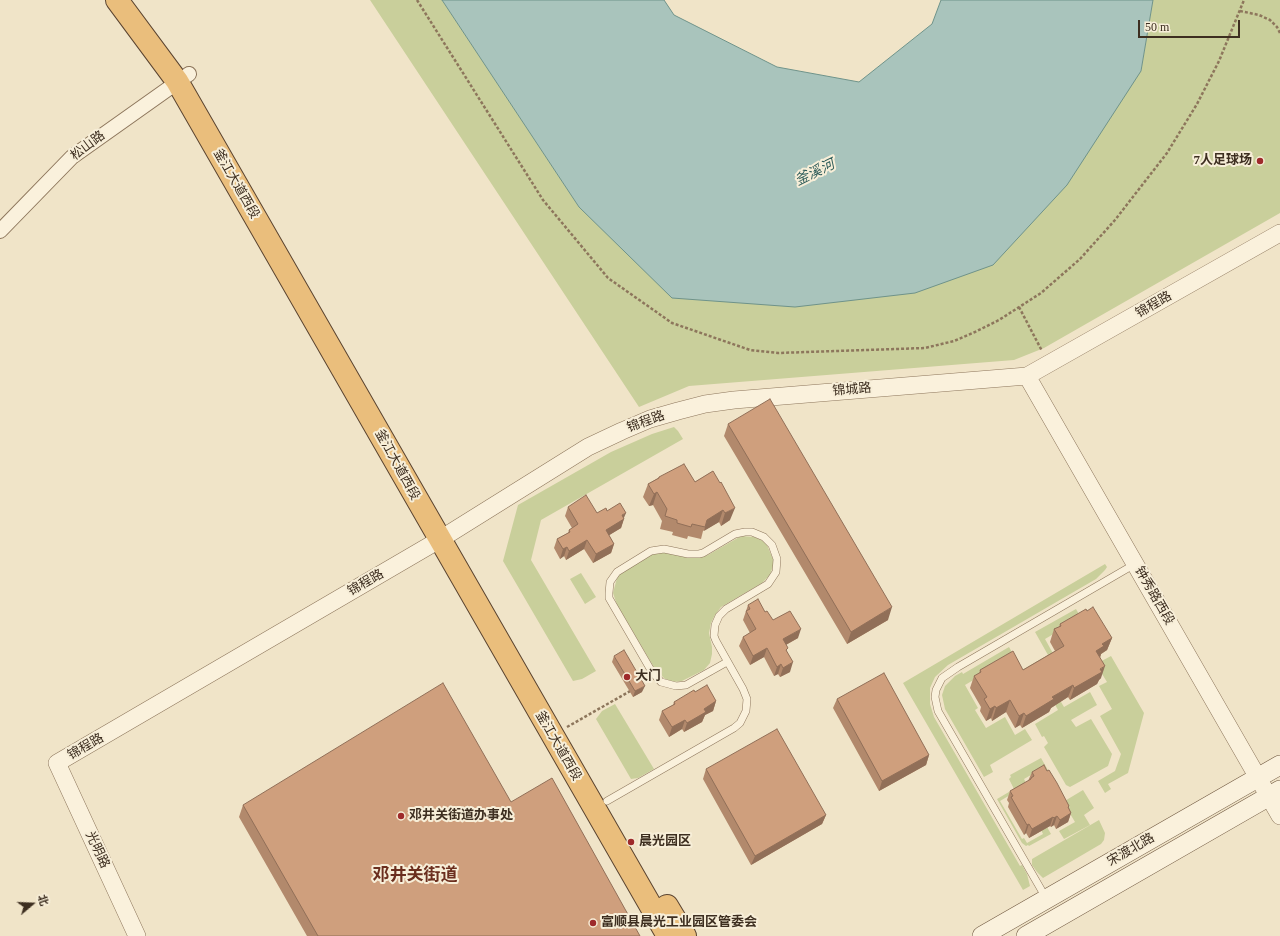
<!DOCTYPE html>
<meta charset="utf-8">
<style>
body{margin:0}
#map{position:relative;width:1280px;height:936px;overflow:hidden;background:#f0e4c8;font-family:"Times New Roman","Noto Sans SC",serif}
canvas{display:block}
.north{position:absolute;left:12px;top:884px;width:40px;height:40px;-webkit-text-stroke:3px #f7eed8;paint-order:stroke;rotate:71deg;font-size:11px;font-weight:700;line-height:16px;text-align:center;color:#3d2e20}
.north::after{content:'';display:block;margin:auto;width:14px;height:18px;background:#3d2e20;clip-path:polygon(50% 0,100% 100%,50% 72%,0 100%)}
.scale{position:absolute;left:1138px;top:20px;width:102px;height:18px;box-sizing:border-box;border:2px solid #3d2e20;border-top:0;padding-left:5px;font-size:12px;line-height:14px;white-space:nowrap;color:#3d2e20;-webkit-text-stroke:3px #f7eed8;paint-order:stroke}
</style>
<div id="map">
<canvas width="1280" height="936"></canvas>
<div class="north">北</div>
<div class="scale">50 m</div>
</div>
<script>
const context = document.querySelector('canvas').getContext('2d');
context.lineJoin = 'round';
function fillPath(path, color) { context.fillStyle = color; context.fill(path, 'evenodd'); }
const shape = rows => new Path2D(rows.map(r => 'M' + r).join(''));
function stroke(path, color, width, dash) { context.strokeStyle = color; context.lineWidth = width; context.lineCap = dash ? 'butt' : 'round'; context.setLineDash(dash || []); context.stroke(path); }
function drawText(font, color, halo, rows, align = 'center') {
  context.font = font + ' "Times New Roman","Noto Sans SC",serif'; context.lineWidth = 4; context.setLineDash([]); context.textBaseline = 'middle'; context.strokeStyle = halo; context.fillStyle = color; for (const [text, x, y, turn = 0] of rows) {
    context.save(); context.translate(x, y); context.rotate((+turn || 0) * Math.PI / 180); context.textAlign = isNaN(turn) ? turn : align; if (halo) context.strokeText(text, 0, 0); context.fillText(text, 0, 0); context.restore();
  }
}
fillPath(shape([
 [370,0,442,0,579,207,1141,71,1153,0,1280,0,1280,213,1044,348,1014,360,689,386,639,407],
 [674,427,678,431,683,439,541,520,531,560,596,671,582,679,573,681,503,561,518,505,611,452,652,434],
 [741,536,754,537,763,541,767,545,773,559,773,566,770,575,762,583,721,607,715,615,711,623,709,633,712,647,712,654,710,663,704,670,682,681,673,682,665,679,655,669,617,605,613,593,617,578,621,573,650,555,656,553,667,553,689,558,698,558,708,555],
 [1105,564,1107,567,1105,570,1096,579,948,665,935,677,930,688,930,704,934,717,1020,866,1022,865,1027,874,1030,886,1023,890,903,683],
 [581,573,596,597,585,604,570,579],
 [1076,609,1081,618,1045,639,1055,657,1020,677,997,666,965,685,978,708,975,710,986,728,1005,717,1015,735,1025,729,1032,740,990,765,993,772,984,777,945,709,942,695,945,686,955,676,962,672,963,674,1009,647,1022,670,1048,655,1035,632],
 [1111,656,1144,713,1128,773,1108,784,1111,789,1105,793,1098,781,1115,771,1121,754,1100,716,1112,709,1099,686,1107,682,1096,664],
 [1051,685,1064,707,1090,692,1097,705,1071,720,1076,727,1091,719,1112,754,1108,766,1070,787,1066,785,1044,747,1048,743,1044,736,1042,737,1035,724,1058,710,1046,688],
 [615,704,654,769,638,778,631,779,596,719,602,711],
 [1041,758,1060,791,1043,768,1024,779,1027,785,1000,801,1022,839,1024,838,1027,843,1043,834,1041,830,1047,827,1051,834,1029,846,1028,845,1026,846,1022,843,997,799,1014,789,1009,779,1011,777,1010,775],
 [1083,790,1094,808,1084,815,1090,825,1064,839,1059,831,1075,822,1063,802],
 [1099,820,1105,833,1104,840,1101,844,1043,878,1037,872,1032,865,1032,859]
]), '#c9cf9b');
const water = shape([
 [442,0,664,0,674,15,777,67,859,82,932,24,941,0,1153,0,1141,71,1067,185,993,265,915,293,795,307,672,298,579,207,442,0]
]);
fillPath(water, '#a9c4bc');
stroke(water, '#6f938a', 1);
const service = shape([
 [607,801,734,728,740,723,746,711,747,699,743,689,716,641,714,636,715,625,719,616,726,609,768,584,776,572,777,559,772,545,764,537,752,532,745,532,735,534,703,553,699,554,688,554,664,549,651,551,617,572,610,582,609,593,609,598,652,672,661,682,676,686,686,685,727,662],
 [1046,898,938,711,935,697,936,690,942,678,958,667,1135,564]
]);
const minor = shape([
 [0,231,72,157,189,74]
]);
const tertiary = shape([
 [1027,376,1280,816],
 [137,936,57,763,439,540,588,447,622,431,650,419,678,411,705,404,734,400,1027,376,1280,233]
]);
const secondary = shape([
 [982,936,1280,765],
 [1026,936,1280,790]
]);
const trunk = shape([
 [117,0,177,81,668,936],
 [667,906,685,936]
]);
stroke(service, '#8d765c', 8);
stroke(minor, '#8d765c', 16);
stroke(tertiary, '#8d765c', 18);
stroke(secondary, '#6f573f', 20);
stroke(trunk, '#5b4430', 24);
stroke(shape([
 [417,0,543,200,608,278,672,323,750,350,778,353,925,348,954,341,975,332,999,320,1041,293,1080,259,1115,220,1167,153,1197,104,1219,61,1244,0],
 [1240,11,1259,15,1270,20,1277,27,1280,33],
 [1019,307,1042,351],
 [567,727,632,690]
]), '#8d765c', 2.5, [3, 2]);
stroke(service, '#faf1dc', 7);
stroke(minor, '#faf1dc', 14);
stroke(tertiary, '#faf1dc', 17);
stroke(secondary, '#faf1dc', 19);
stroke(trunk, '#eabe7c', 22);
fillPath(shape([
 [728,424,888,620,847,644,724,436],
 [713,471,730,520,721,526,719,522,703,531,701,539,688,536,687,539,672,535,673,532,660,529,662,521,653,505,649,506,643,497,648,484,658,478,659,477,695,482],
 [568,507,597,513,607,511,624,518,621,528,609,535,614,544,611,553,593,563,584,549,566,560,564,556,560,559,554,548,557,539,568,533,569,530,572,528,565,516],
 [748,605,765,612,773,620,798,638,786,645,790,672,780,677,778,674,774,676,764,657,750,665,739,646,743,637,750,633,743,620],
 [1087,611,1112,638,1107,650,1101,654,1100,657,1101,678,1099,680,1097,684,1070,700,1068,697,1051,708,1049,712,1022,728,1020,725,1015,728,1006,712,992,721,991,718,986,721,980,711,981,707,970,688,974,676,979,674,980,670,1023,670,1055,651,1050,642,1054,629,1059,627,1060,624],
 [614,656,642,692,633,697,612,662],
 [695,692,716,701,713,711,705,715,702,722,684,732,682,729,669,737,659,720,662,711,673,705,674,702],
 [837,699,929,755,926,765,879,791,833,708],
 [706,769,826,815,822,824,751,865,703,779],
 [1047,771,1069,806,1069,808,1071,813,1068,822,1056,829,1054,825,1051,827,1050,826,1029,838,1026,833,1024,835,1008,807,1009,803,1007,800,1010,791,1028,781,1032,772],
 [511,802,640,936,307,936,239,817,243,805]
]), '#b2896c');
fillPath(shape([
 [657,492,653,505,649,506,654,494],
 [735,508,730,520,721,526,725,513],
 [723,510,719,522,704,531,707,520],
 [626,513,623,520,624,519,621,528,603,539,606,530,622,515],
 [587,540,584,549,566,560,569,551],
 [614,544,611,553,593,563,596,554],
 [567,547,564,556,560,559,563,549],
 [892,607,888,620,847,644,851,632],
 [801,629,798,638,780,648,783,639],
 [1112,638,1107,650,1101,654,1100,658,1096,651,1102,644],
 [767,648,764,657,750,665,753,656],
 [793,662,790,672,780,677,783,668],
 [781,664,778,674,774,676,777,667],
 [1105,666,1101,678,1099,680,1097,684,1070,700,1074,688],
 [1073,685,1068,697,1051,708,1049,712,1022,728,1026,716,1052,697],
 [645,686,642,692,633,697,635,691],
 [1010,700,1006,712,992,721,996,708],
 [716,701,713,711,705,715,702,722,684,732,687,723,704,709],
 [995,706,991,718,986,721,990,709],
 [1024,713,1020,725,1015,728,1019,716],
 [685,720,682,729,669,737,672,727],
 [929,755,926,765,879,791,882,781],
 [1071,813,1068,822,1056,829,1060,820],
 [826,815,822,824,751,865,755,856],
 [1057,816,1054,825,1051,827,1054,818],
 [1053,817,1050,826,1029,838,1032,829],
 [1029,824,1026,833,1024,835,1027,825]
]), '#916f58');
const building = shape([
 [770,399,892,607,851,632,728,424,770,399],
 [684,464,695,482,713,471,720,483,721,482,735,508,725,513,723,510,707,520,705,527,692,524,691,527,677,523,677,520,665,516,667,509,657,492,654,494,648,484,659,478,659,477,684,464],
 [586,495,597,513,606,508,607,511,620,503,626,513,622,515,624,519,606,530,614,544,596,554,587,540,569,551,567,547,563,549,557,539,570,532,569,530,578,524,568,507,586,495],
 [758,599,765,612,767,611,773,620,790,611,801,629,783,639,788,648,786,650,793,662,783,668,781,664,777,667,767,648,753,656,743,637,756,629,746,611,750,609,748,605,758,599],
 [1093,607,1112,638,1102,644,1104,646,1096,651,1105,666,1100,669,1102,672,1074,688,1073,685,1052,697,1054,699,1026,716,1024,713,1019,716,1010,700,996,708,995,706,990,709,984,699,987,697,974,676,981,672,980,670,1013,651,1023,670,1064,646,1054,629,1061,626,1060,624,1086,609,1087,611,1093,607],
 [624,650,645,686,635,691,614,656,624,650],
 [884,673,929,755,882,781,837,699,884,673],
 [443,683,511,802,552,778,640,936,318,936,243,805,443,683],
 [707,685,716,701,704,709,706,712,687,723,685,720,672,727,662,711,675,704,674,702,694,690,695,692,707,685],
 [777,729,826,815,755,856,706,769,777,729],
 [1044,765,1047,771,1049,770,1057,783,1069,806,1068,807,1071,813,1060,820,1057,816,1054,818,1053,817,1032,829,1029,824,1027,825,1011,797,1013,796,1010,791,1031,779,1031,778,1034,776,1032,772,1044,765]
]);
fillPath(building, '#cf9f7d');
stroke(building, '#916f58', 1);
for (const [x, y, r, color] of [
 [1260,161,4,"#9e2a2b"],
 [627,677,4,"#9e2a2b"],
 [401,816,4,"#9e2a2b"],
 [631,842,4,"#9e2a2b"],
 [593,923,4,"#9e2a2b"]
]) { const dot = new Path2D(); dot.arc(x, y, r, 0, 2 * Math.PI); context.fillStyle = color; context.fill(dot); stroke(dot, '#f7eed8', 1.5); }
drawText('13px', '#3d2e20', '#f7eed8', [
 ["松山路",88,146,-37],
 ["釜江大道西段",236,184,60],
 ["锦程路",1154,305,-30],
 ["锦城路",852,390,-5],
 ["锦程路",646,422,-20],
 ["釜江大道西段",397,465,61],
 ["锦程路",366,583,-30],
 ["钟秀路西段",1154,596,60],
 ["釜江大道西段",558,746,60],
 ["锦程路",86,747,-30],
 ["光明路",97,850,65],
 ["宋渡北路",1131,850,-30]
]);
drawText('bold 13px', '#3d2e20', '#f7eed8', [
 ["7人足球场",1252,161,"right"],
 ["大门",635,677],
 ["邓井关街道办事处",409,816],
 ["晨光园区",639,842],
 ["富顺县晨光工业园区管委会",601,923]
], 'left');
drawText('italic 14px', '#2f5d5a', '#f7eed8', [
 ["釜溪河",815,173,-26]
]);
drawText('bold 17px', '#6b2e1e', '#f7eed8', [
 ["邓井关街道",415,876]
]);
</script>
